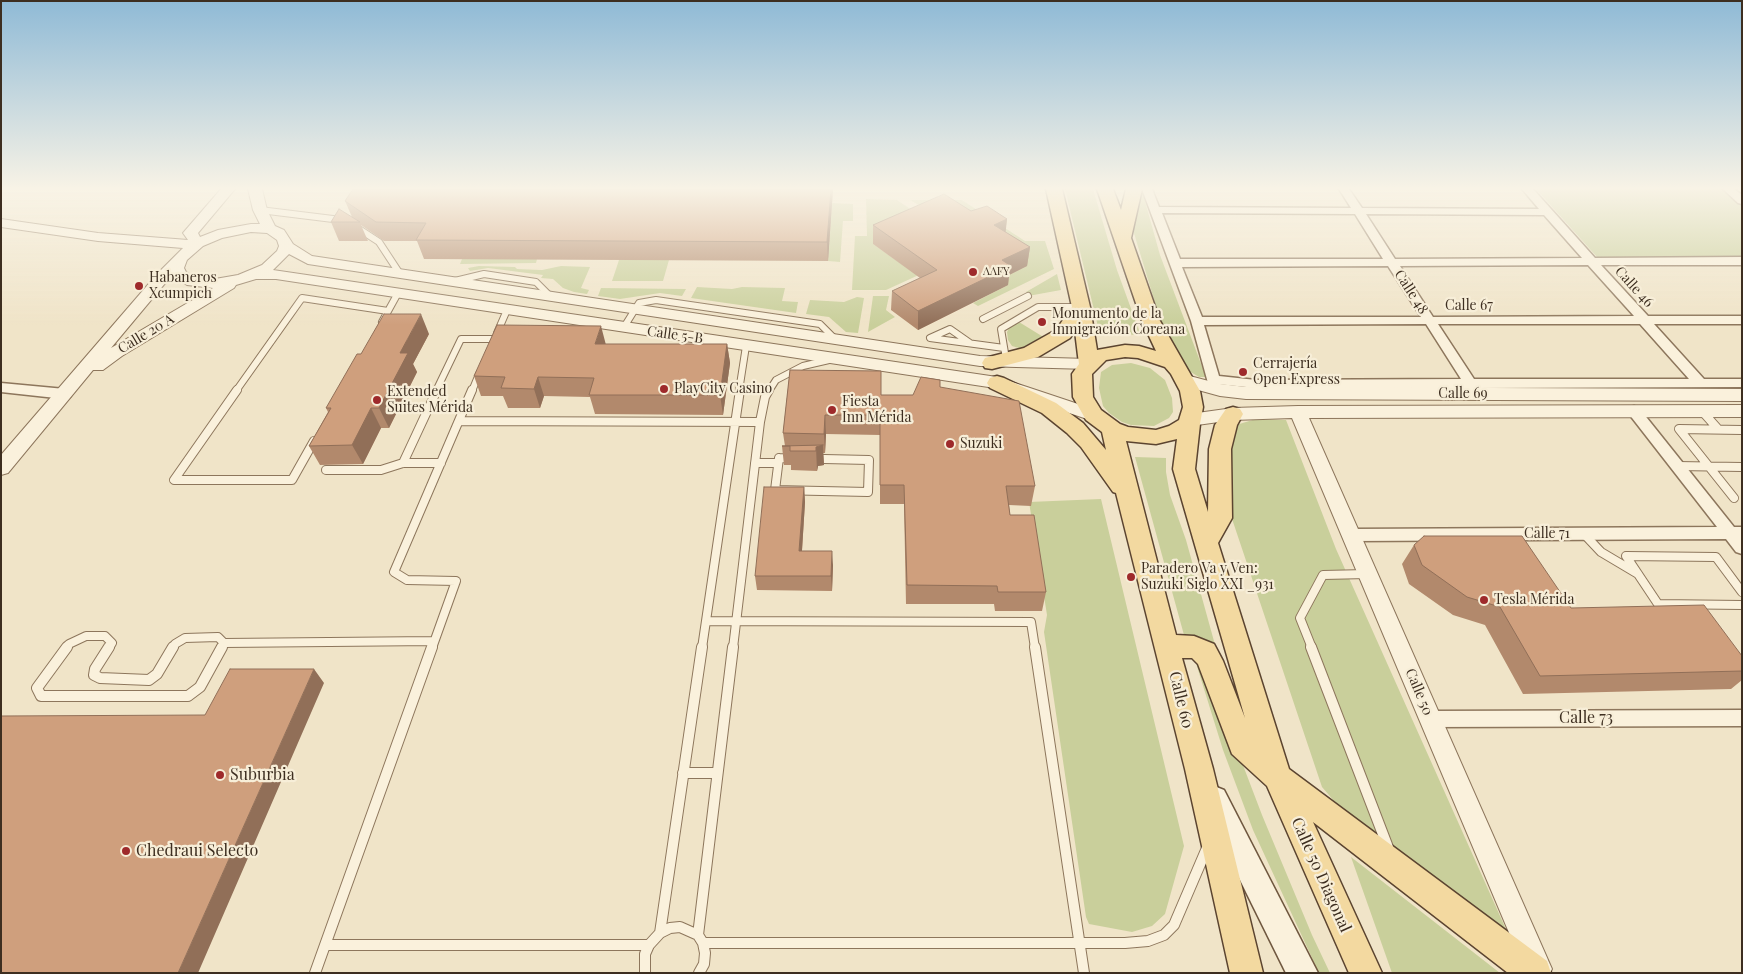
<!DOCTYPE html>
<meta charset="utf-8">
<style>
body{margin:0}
#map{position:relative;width:1743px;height:974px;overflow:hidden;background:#f0e4c8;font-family:"Playfair Display",serif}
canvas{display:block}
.frame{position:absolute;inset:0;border:2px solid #3d2e20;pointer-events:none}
</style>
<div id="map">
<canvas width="1743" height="974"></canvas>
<div class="frame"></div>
</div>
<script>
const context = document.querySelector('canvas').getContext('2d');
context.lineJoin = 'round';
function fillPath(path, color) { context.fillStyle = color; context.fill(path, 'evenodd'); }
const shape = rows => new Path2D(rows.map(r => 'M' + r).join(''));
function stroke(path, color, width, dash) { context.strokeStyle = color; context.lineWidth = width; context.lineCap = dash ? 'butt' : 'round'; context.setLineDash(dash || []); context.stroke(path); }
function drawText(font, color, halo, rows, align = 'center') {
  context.font = font + ' "Playfair Display",serif'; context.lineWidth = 4.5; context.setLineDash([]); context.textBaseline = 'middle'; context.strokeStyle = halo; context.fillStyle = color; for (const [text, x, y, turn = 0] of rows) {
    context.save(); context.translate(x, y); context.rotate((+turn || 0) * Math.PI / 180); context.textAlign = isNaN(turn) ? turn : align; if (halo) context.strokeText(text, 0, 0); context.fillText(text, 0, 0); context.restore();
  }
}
fillPath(shape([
 [1065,189,1093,189,1117,270,1141,336,1121,333,1100,335],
 [1536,189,1722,189,1742,206,1742,257,1597,257],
 [1141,193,1143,194,1160,255,1206,377,1199,377,1189,371,1162,326,1130,220],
 [866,199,897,200,915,212,873,244,910,270,913,269,921,274,886,290,852,290,855,236,867,236],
 [910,200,962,200,1025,241,1045,241,1054,269,978,306,973,303,1008,285,1000,279,1027,266],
 [832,203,853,204,853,221,843,221,840,262,828,261],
 [462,259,537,259,536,263,460,264],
 [619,260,669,260,663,281,612,281],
 [479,266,515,267,517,269,542,270,561,266,590,267,581,288,589,290,587,294,574,292,563,288,553,279,541,278,543,275,488,268,470,271,468,268],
 [1057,274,1061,290,1028,296,1026,292],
 [697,287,732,289,742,287,785,288,782,301,798,302,796,313,691,298],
 [601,288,686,289,682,296,660,293,620,299,598,296],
 [873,296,889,296,886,310,895,317,868,332],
 [857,297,864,298,858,333,846,332,829,317,806,314,810,300,844,302],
 [1019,322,1045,338,1030,347,1022,349,1012,346,1008,340,1007,332,1009,328],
 [1131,363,1150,368,1165,380,1172,398,1173,412,1169,418,1154,426,1131,425,1122,422,1109,413,1103,406,1099,388,1101,372,1112,365],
 [1256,419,1286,420,1336,549,1513,945,1347,816,1322,787,1226,501,1227,437,1236,425],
 [1135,457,1166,458,1166,472,1170,495,1186,540,1217,652,1184,635],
 [1101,499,1184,846,1165,914,1152,926,1132,932,1089,924,1086,917,1044,632,1047,615,1029,502],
 [1195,660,1204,663,1262,815,1312,935,1330,973,1319,973,1253,830,1223,750],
 [1351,857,1500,973,1392,973]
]), '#c9cf9b');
const serviceFar2 = shape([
 [260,210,341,220],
 [356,227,379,242,400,274],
 [455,281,484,274,536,282,551,297],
 [983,319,1028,296],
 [382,322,398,293],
 [624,327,639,303,656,300,820,324,835,339],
 [497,333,507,310],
 [970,343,950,329,930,338,1004,348],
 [1005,353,1001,329,1038,307,1081,307],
 [236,391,302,298,388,311],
 [436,391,461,339,494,339],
 [472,391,479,374],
 [739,391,746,346],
 [769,391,776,380,803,366,829,360]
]);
const serviceFar1 = shape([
 [237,390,174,480,292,480,314,441],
 [1702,411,1718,429],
 [459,421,760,422],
 [779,458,869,460,868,492,775,490,779,458],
 [403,463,437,390],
 [755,463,778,463],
 [1677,466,1742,467],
 [326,470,381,470,403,463,441,463],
 [1734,498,1679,429,1742,430],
 [1584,534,1601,552,1638,574],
 [1742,592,1716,557,1626,556,1658,604,1742,605],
 [706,621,1031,622,1035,648],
 [224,643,434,641],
 [66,648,69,644,86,636,105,636,112,643,109,648],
 [173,648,175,644,185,638,218,637,224,643,221,648],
 [432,648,456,581,407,580,394,572,472,390],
 [702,648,740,390],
 [733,648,760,422,765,397,769,390],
 [1312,648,1300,618,1323,575,1367,574]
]);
const service = shape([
 [67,647,37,688,41,696,188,696,200,687,222,647],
 [109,647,95,669,94,675,100,678,149,680,157,674,173,647],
 [1035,647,1084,973],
 [1311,647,1389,850],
 [683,773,717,773],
 [660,933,702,647],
 [698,935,733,647],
 [703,943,1125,943,1148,941,1164,935,1174,925,1207,848],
 [325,945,649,945],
 [315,973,432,647],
 [645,973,645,954,649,945,660,933,670,928,680,927,698,935,703,943,705,953,704,964,699,973]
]);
const minor = shape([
 [1142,189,1152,189,1159,207,1351,208,1339,189,1349,189,1362,208,1539,209,1522,189,1533,189,1595,258,1742,257,1742,265,1601,265,1648,316,1742,316,1742,324,1654,324,1704,379,1742,379,1742,387,1480,388,1479,392,1474,394,1469,392,1467,388,1256,388,1208,383,1191,321,1142,189],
 [1162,213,1355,214,1383,259,1180,259,1162,213],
 [1366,214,1544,215,1582,258,1395,259,1366,214],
 [1588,265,1634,316,1433,317,1400,266,1588,265],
 [1388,266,1421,317,1202,317,1182,267,1388,266],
 [1426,324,1461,379,1256,380,1219,376,1204,325,1426,324],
 [1438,324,1640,324,1689,379,1474,379,1438,324],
 [1723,189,1734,189,1742,195,1742,204,1738,203,1723,189],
 [1,383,65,389,70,391,72,394,70,397,65,399,1,392,1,383],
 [1634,406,1639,408,1734,527,1742,527,1742,554,1736,552,1726,539,1352,541,1346,539,1344,535,1346,531,1352,529,1717,527,1629,414,1627,411,1629,408,1634,406],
 [1742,710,1742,726,1431,727,1425,725,1422,719,1425,713,1431,711,1742,710]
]);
const tertiary = shape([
 [221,189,235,189,198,233,200,237,218,230,251,224,260,224,253,210,248,189,262,189,267,210,275,226,284,230,293,244,312,256,980,356,1089,359,1095,360,1097,364,1095,368,1089,369,980,366,308,264,289,254,273,270,997,377,1099,411,1102,415,1099,419,1093,421,995,388,276,279,256,279,236,285,234,288,122,356,103,370,93,370,8,473,1,475,1,455,158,273,183,248,98,241,1,227,1,219,98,233,188,240,183,233,221,189],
 [251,232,267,233,277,240,279,246,277,251,262,265,238,275,215,279,196,278,186,272,184,268,187,260,203,246,222,238,251,232],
 [172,275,187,285,213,288,111,348,172,275],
 [1186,375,1220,384,1246,387,1742,389,1742,401,1246,399,1220,396,1180,385,1178,381,1180,377,1186,375],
 [1742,405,1742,417,1309,418,1552,969,1550,973,1526,973,1292,418,1233,420,1190,426,1184,424,1181,420,1184,416,1190,414,1233,408,1298,406,1742,405]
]);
const secondary = shape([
 [1214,786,1224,790,1318,973,1286,973,1200,799,1204,790,1214,786]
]);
const primary = shape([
 [1046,189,1062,189,1090,307,1097,350,1125,345,1139,346,1156,351,1142,321,1097,189,1113,189,1121,210,1126,189,1142,189,1131,238,1160,321,1200,391,1203,407,1200,424,1195,469,1208,512,1209,449,1215,425,1226,409,1233,407,1240,409,1243,414,1237,425,1231,449,1232,518,1218,543,1289,769,1547,961,1551,973,1508,973,1313,822,1382,973,1349,973,1267,786,1232,754,1198,664,1192,658,1182,658,1213,769,1263,973,1230,973,1185,769,1116,493,1113,492,1081,447,1067,433,1042,413,990,388,987,383,990,378,997,376,1004,378,1056,403,1083,423,1106,450,1102,432,1086,420,1073,397,1072,374,1079,364,1075,331,1070,338,1038,357,992,369,985,368,982,363,985,358,1024,348,1056,330,1072,307,1046,189],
 [1125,357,1138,358,1165,367,1171,374,1180,391,1183,407,1179,420,1169,426,1156,430,1128,427,1120,424,1101,410,1093,397,1092,374,1106,360,1125,357],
 [1177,439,1173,469,1245,718,1223,661,1214,644,1194,636,1176,635,1126,441,1156,444,1177,439]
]);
stroke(serviceFar2, '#8d765c', 8);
stroke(serviceFar1, '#8d765c', 10);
stroke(service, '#8d765c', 12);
stroke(minor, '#8d765c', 3);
stroke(tertiary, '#8d765c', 2);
stroke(secondary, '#6f573f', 3);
stroke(primary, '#5b4430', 3);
stroke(serviceFar2, '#faf1dc', 6);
stroke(serviceFar1, '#faf1dc', 8);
stroke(service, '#faf1dc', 10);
fillPath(minor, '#faf1dc');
fillPath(tertiary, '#faf1dc');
fillPath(secondary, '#faf1dc');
fillPath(primary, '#f3d9a0');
fillPath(shape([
 [323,189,833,189,828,261,424,259,417,241,384,241,361,225,368,241,339,241,331,222,352,217,345,201,353,189],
 [971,211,1007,219,1005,232,1030,247,1027,266,1009,275,1008,285,918,330,891,310,892,291,920,278,873,244,873,225],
 [429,334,413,364,417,372,389,428,381,428,363,464,320,465,309,446,328,412,326,408,361,354],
 [606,344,727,344,730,363,723,415,595,414,590,397,544,396,540,408,508,408,503,396,481,396,474,376],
 [790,370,881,395,913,395,940,387,1035,486,1031,506,1009,505,1010,515,1046,592,1042,611,995,611,994,604,906,604,904,504,880,504,880,435,826,434,825,453,823,453,824,465,818,466,817,471,791,470,791,465,784,465,782,446,785,446,783,433],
 [804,487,805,502,802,551,833,565,832,591,757,590,755,576],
 [1414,545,1571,608,1742,656,1742,680,1731,689,1523,694,1485,625,1453,615,1409,584,1402,564]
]), '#b2896c');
fillPath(shape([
 [831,189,833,189,828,261,827,242],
 [1007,219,1005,238,994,225],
 [1030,247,1027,266,1009,275,1008,285,918,330,918,311,1002,260],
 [421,314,429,334,413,364,417,372,389,428,379,408,400,353],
 [601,326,606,345,595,344],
 [727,344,730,363,723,415,720,395],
 [538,377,544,396,540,408,534,389],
 [371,408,381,428,363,464,352,445],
 [825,415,826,434,825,453,824,434],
 [823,445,824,465,818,466,817,471,816,447],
 [804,487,805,502,801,565,799,551],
 [832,551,833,565,832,591,831,576],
 [314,669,324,683,198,973,178,973]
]), '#916f58');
const building = shape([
 [353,189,831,189,827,242,416,240,426,223,376,222,345,201,353,189],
 [944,194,971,211,987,206,1007,219,994,225,1030,247,1002,260,1011,266,918,311,892,291,937,270,873,225,944,194],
 [339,209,360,222,331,222,339,209],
 [384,314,421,314,400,353,408,353,379,408,371,408,352,445,309,446,331,408,326,408,357,354,361,354,384,314],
 [497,325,601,326,595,344,727,344,720,395,589,395,594,378,538,377,534,389,501,388,505,377,474,376,497,325],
 [790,370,881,371,881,395,913,395,921,377,940,380,940,387,1019,401,1035,486,1006,486,1010,515,1034,515,1046,592,998,592,997,586,907,585,904,485,880,485,880,415,825,415,824,434,783,433,790,370],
 [823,445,816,447,816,451,790,451,790,446,782,446,823,445],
 [764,487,804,487,799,551,832,551,831,576,755,576,764,487],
 [1424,536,1522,536,1571,608,1704,605,1742,656,1742,671,1540,676,1500,607,1467,597,1422,565,1414,545,1424,536],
 [230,669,314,669,178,973,1,973,1,716,205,715,230,669]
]);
fillPath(building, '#cf9f7d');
stroke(building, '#916f58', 1);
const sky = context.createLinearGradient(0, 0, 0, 325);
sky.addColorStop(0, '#8fbad6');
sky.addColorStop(0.58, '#f8f3e6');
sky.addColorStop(1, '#f8f3e600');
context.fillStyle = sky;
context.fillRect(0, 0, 1743, 325);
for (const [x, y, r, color] of [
 [973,272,5,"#9e2a2b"],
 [139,286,5,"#9e2a2b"],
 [1042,322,5,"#9e2a2b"],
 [1243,372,5,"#9e2a2b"],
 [664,389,5,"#9e2a2b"],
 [377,400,5,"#9e2a2b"],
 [832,410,5,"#9e2a2b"],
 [950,444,5,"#9e2a2b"],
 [1131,577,5,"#9e2a2b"],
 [1484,600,5,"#9e2a2b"],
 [220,775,5,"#9e2a2b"],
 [126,851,5,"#9e2a2b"]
]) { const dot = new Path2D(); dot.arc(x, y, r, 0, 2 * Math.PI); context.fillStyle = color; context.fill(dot); stroke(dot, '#f7eed8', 2); }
drawText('11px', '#3d2e20', '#f7eed8', [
 ["AAFY",983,272]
], 'left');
drawText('14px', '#3d2e20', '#f7eed8', [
 ["Habaneros",149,278],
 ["Xcumpich",149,294],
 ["Monumento de la",1052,314],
 ["Inmigración Coreana",1052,330],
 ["Cerrajería",1253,364],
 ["Open Express",1253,380],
 ["PlayCity Casino",674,389],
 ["Extended",387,392],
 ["Suites Mérida",387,408],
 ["Fiesta",842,402],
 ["Inn Mérida",842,418],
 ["Suzuki",960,444],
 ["Paradero Va y Ven:",1141,569],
 ["Suzuki Siglo XXI _931",1141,585],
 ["Tesla Mérida",1494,600]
], 'left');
drawText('14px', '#3d2e20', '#f7eed8', [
 ["Calle 46",1634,287,48],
 ["Calle 48",1411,292,57],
 ["Calle 67",1469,306],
 ["Calle 20 A",146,334,-31],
 ["Calle 5-B",675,335,8],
 ["Calle 69",1463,394],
 ["Calle 71",1547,534],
 ["Calle 50",1419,692,67]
]);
drawText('16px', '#3d2e20', '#f7eed8', [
 ["Calle 60",1181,700,76],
 ["Calle 73",1586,718],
 ["Calle 50 Diagonal",1321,875,66]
]);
drawText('16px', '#3d2e20', '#f7eed8', [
 ["Suburbia",230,775],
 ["Chedraui Selecto",136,851]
], 'left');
</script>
